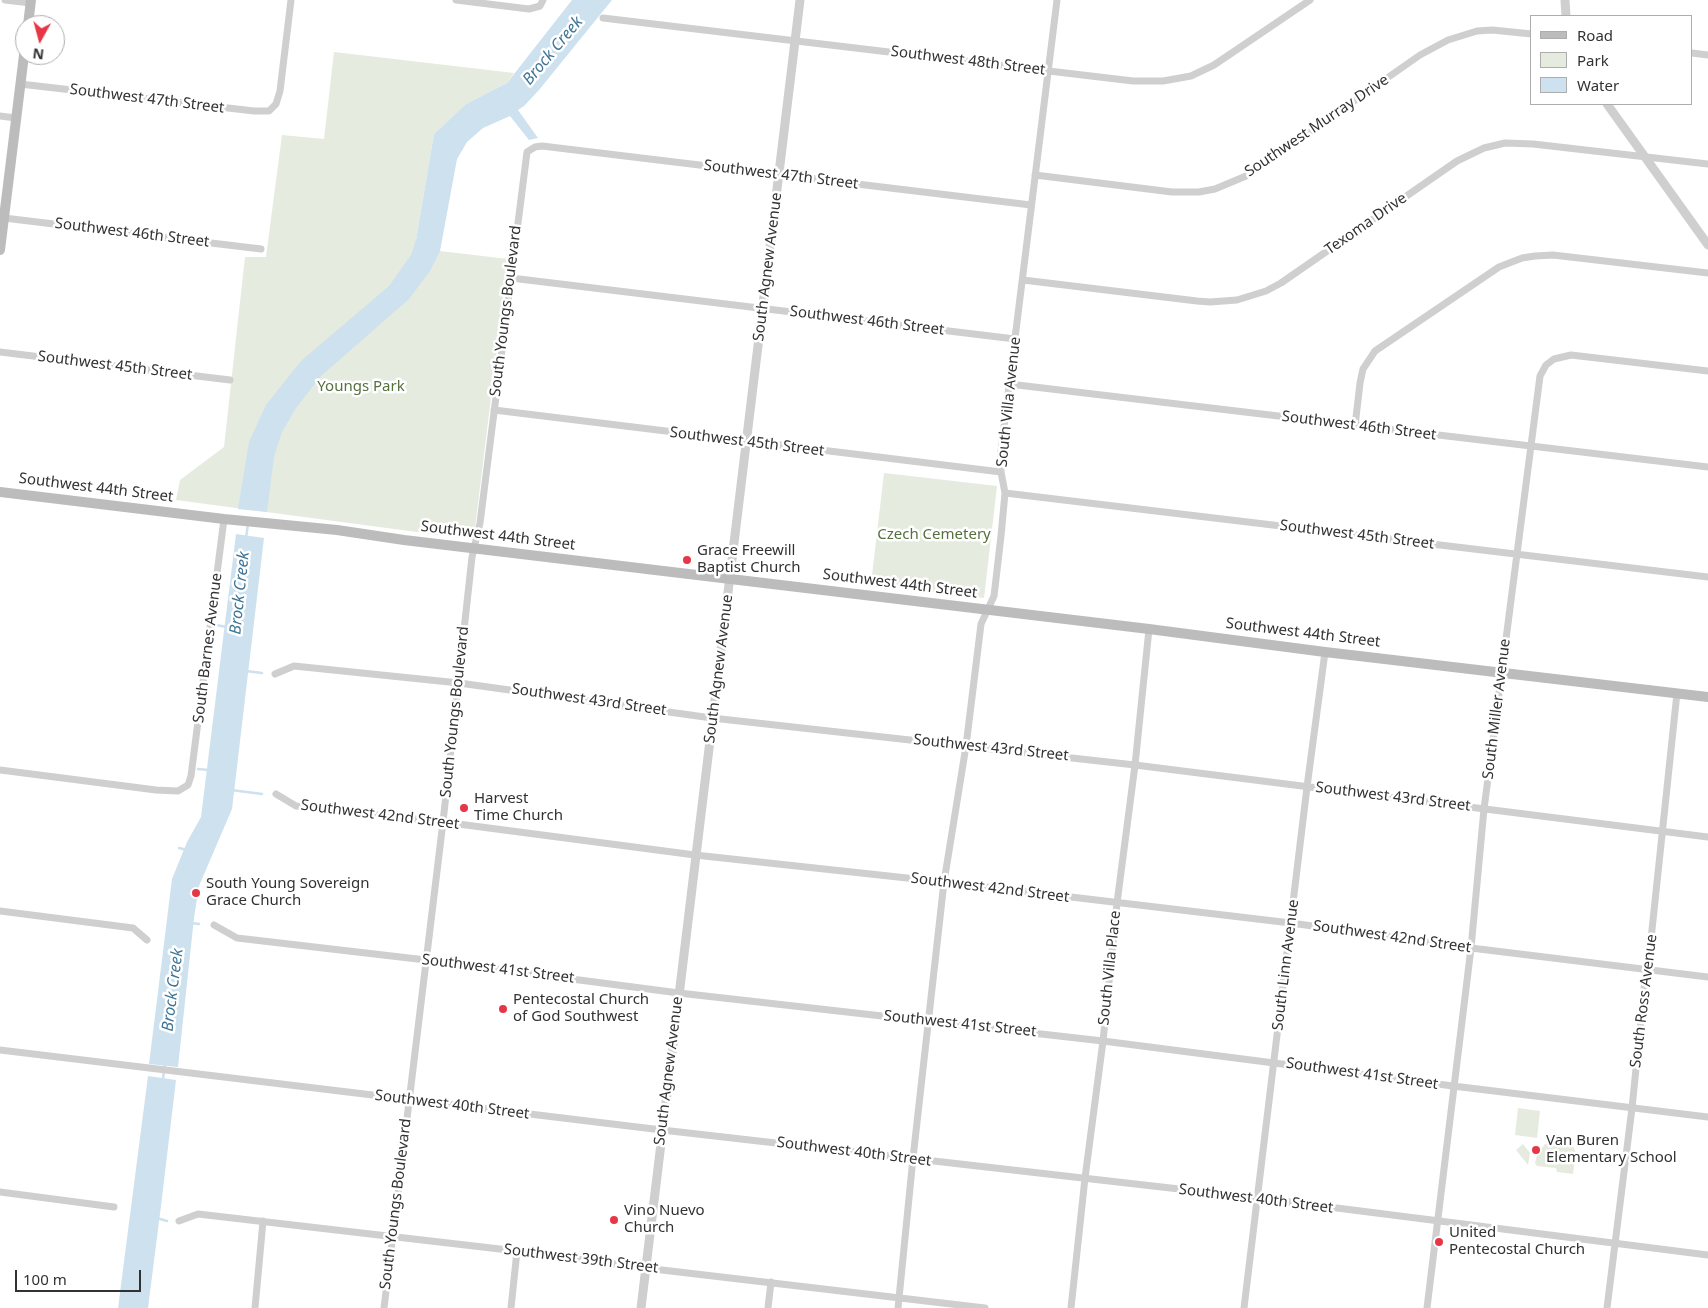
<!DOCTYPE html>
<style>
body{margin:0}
#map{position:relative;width:1708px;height:1308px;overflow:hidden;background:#fff;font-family:"Noto Sans",sans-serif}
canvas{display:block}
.legend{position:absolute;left:1530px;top:15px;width:162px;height:90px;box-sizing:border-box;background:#fff;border:1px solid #adadad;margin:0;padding:6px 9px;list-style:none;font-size:15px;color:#323232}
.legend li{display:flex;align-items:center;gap:10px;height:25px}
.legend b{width:25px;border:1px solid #adadad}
.north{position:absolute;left:15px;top:15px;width:50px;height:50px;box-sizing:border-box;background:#fff;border:1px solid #adadad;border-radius:50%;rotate:187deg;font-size:14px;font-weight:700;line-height:20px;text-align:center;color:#323232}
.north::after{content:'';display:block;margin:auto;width:18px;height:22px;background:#e63746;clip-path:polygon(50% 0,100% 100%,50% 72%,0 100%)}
.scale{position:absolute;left:15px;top:1270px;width:126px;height:22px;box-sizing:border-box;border:2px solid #323232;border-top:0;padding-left:6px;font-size:15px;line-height:18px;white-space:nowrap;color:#323232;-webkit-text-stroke:4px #fff;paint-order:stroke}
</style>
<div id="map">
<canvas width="1708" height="1308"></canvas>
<ul class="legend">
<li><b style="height:6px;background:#bcbcbc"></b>Road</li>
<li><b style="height:14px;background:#e5ebde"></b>Park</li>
<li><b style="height:14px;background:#cee1ee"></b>Water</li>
</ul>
<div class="north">N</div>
<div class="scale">100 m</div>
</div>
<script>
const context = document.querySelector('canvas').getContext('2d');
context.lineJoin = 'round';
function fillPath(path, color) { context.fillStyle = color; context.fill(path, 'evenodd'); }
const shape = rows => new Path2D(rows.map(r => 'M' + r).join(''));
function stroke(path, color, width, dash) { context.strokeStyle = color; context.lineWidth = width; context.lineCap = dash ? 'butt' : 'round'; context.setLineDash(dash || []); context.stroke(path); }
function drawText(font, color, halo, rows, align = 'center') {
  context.font = font + ' "Noto Sans",sans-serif'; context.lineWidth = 5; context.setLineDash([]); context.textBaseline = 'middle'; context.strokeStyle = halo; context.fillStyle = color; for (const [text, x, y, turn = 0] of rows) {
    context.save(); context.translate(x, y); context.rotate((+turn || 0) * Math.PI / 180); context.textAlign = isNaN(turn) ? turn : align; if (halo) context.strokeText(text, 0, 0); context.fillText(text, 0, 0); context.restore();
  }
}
fillPath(shape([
 [334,52,514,73,507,83,466,104,434,134,416,240,440,251,508,259,475,528,468,537,462,538,176,500,180,480,224,447,245,257,266,257,282,135,324,139],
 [884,473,997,486,984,598,871,584],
 [1518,1108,1540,1111,1537,1138,1515,1135],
 [1523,1144,1530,1153,1528,1165,1516,1150],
 [1545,1144,1573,1146,1576,1153,1573,1174,1557,1172,1556,1168,1537,1166,1535,1163,1537,1155]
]), '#e5ebde');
fillPath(shape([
 [572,0,612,0,539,90,524,106,518,110,538,138,529,140,510,116,483,128,467,142,457,159,440,251,430,271,409,299,321,376,296,408,282,432,274,457,267,512,238,509,249,442,266,405,301,361,389,286,411,255,416,240,434,134,466,104,507,83],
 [236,534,264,538,232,809,199,886,194,918,178,1067,149,1064,172,879,187,842,201,817],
 [148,1076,176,1080,161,1206,148,1308,118,1308]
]), '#cee1ee');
stroke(shape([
 [246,538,248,524],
 [216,625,227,627],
 [246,671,262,673],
 [198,769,209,770],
 [231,790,262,794],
 [179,848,187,850],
 [191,923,199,924],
 [163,1079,165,1062],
 [157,1218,167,1221]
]), '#cee1ee', 2.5);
stroke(shape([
 [5,0,31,3],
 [456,0,529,9,540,6,543,0],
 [603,18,1133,81,1163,81,1191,76,1214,65,1310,0],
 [1692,53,1708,55],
 [20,84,254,111,269,111,276,104,280,91,291,0],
 [0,116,16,118],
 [1035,175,1172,192,1199,192,1215,189,1246,176,1260,167,1420,55,1448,40,1477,31,1492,30,1532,34],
 [4,218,261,249],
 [511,278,1015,339],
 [1023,280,1197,301,1210,302,1237,300,1266,291,1281,283,1457,161,1484,148,1505,143,1533,144,1708,164],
 [0,352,230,380],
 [1009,384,1708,467],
 [494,410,1001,472],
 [1355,426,1360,383,1363,369,1375,351,1499,267,1522,258,1535,256,1553,255,1708,273],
 [1005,493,1708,577],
 [275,674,294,666,459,683,712,718,1135,765,1708,837],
 [0,770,156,790,178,791,188,785,191,776,224,519],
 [276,794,296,806,443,822,695,855,944,882,1291,923,1471,948,1708,977],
 [0,911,133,928,147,940],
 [214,925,237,938,426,960,679,993,1103,1041,1453,1086,1708,1117],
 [0,1050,662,1130,1258,1198,1708,1255],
 [0,1192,114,1207],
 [179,1221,198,1214,517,1251,645,1268,985,1308],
 [255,1308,263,1221],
 [384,1308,443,822,472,557,480,523,527,152,535,147,542,146,1031,205],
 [511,1308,517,1251],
 [768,1308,771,1282],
 [898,1308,913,1158,944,882,966,746,981,624,994,596,1001,536,1005,493,1001,472,1001,451,1057,0],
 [1071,1308,1085,1178,1103,1041,1117,903,1135,765,1149,629],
 [1244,1308,1307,787,1325,652],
 [1427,1308,1471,948,1484,809,1540,376,1546,365,1554,359,1571,355,1708,371],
 [1607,1308,1632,1108,1645,980,1649,958,1677,693]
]), '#cfcfcf', 7);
stroke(shape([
 [1565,0,1566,16],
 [1607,104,1708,245],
 [641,1308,800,0]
]), '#cfcfcf', 9);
stroke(shape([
 [28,25,31,0],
 [0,250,25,47],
 [0,492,224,519,337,530,404,540,1149,629,1325,652,1708,697]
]), '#bcbcbc', 10);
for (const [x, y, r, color] of [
 [687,560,5,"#e63746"],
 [464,808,5,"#e63746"],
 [196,893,5,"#e63746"],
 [503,1009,5,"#e63746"],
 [1536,1150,5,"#e63746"],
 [614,1220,5,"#e63746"],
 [1439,1242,5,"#e63746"]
]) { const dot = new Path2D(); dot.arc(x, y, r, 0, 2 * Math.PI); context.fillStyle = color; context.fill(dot); stroke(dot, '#fff', 2); }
drawText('15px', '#323232', '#fff', [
 ["Southwest 48th Street",968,61,7],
 ["Southwest 47th Street",147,99,7],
 ["Southwest Murray Drive",1317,126,-34],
 ["Southwest 47th Street",781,175,7],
 ["Texoma Drive",1366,224,-35],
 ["Southwest 46th Street",132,233,7],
 ["South Agnew Avenue",768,267,-83],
 ["South Youngs Boulevard",506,311,-83],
 ["Southwest 46th Street",867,321,7],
 ["Southwest 45th Street",115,366,7],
 ["South Villa Avenue",1009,402,-84],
 ["Southwest 46th Street",1359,426,7],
 ["Southwest 45th Street",747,442,7],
 ["Southwest 44th Street",96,488,7],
 ["Southwest 45th Street",1357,535,7],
 ["Southwest 44th Street",498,536,7],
 ["Southwest 44th Street",900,584,7],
 ["Southwest 44th Street",1303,633,7],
 ["South Barnes Avenue",208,648,-83],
 ["South Agnew Avenue",719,669,-83],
 ["Southwest 43rd Street",589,700,8],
 ["South Miller Avenue",1497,709,-83],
 ["South Youngs Boulevard",455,712,-84],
 ["Southwest 43rd Street",991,748,6],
 ["Southwest 43rd Street",1393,797,7],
 ["Southwest 42nd Street",380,815,7],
 ["Southwest 42nd Street",990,888,7],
 ["Southwest 42nd Street",1392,937,8],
 ["South Linn Avenue",1286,965,-83],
 ["South Villa Place",1110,968,-84],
 ["Southwest 41st Street",498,969,7],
 ["South Ross Avenue",1644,1001,-83],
 ["Southwest 41st Street",960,1024,6],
 ["South Agnew Avenue",669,1071,-83],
 ["Southwest 41st Street",1362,1074,8],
 ["Southwest 40th Street",452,1105,7],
 ["Southwest 40th Street",854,1152,7],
 ["Southwest 40th Street",1256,1199,7],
 ["South Youngs Boulevard",396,1204,-83],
 ["Southwest 39th Street",581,1259,7]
]);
drawText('15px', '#566f3e', '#fff', [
 ["Youngs Park",361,387],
 ["Czech Cemetery",934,535]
]);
drawText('15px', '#323232', '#fff', [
 ["Grace Freewill",697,551],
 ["Baptist Church",697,568],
 ["Harvest",474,799],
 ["Time Church",474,816],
 ["South Young Sovereign",206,884],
 ["Grace Church",206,901],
 ["Pentecostal Church",513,1000],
 ["of God Southwest",513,1017],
 ["Van Buren",1546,1141],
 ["Elementary School",1546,1158],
 ["Vino Nuevo",624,1211],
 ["Church",624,1228],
 ["United",1449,1233],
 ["Pentecostal Church",1449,1250]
], 'left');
drawText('italic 16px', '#3e7596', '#fff', [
 ["Brock Creek",553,51,-50],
 ["Brock Creek",240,593,-84],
 ["Brock Creek",173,990,-83]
]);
</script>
